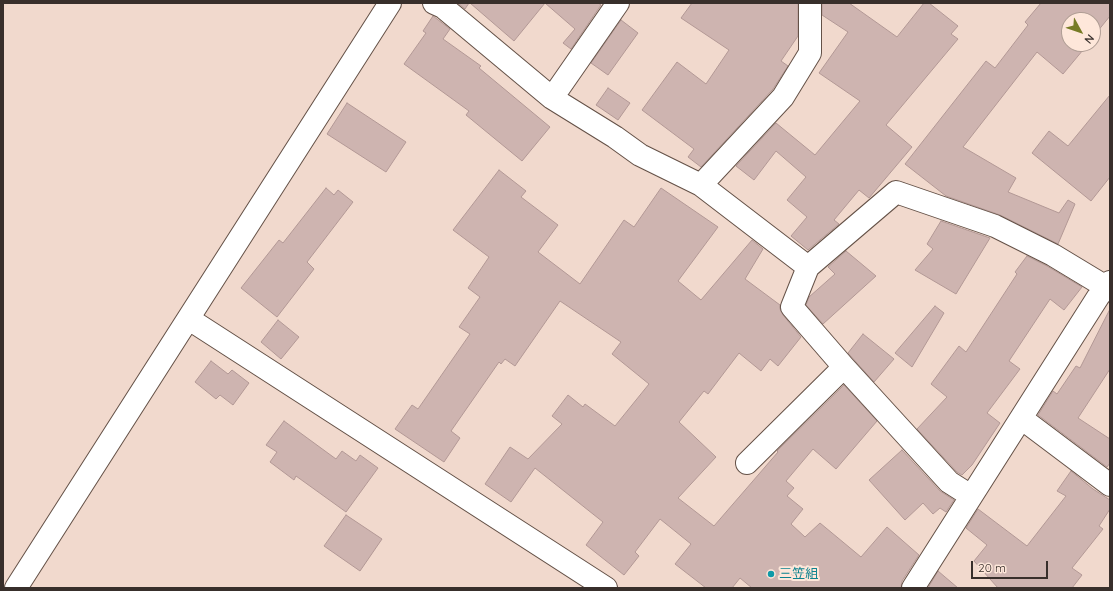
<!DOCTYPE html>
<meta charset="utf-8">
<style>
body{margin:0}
#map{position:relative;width:1113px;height:591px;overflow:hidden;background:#f1d9cd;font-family:Quicksand,sans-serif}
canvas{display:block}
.frame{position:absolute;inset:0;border:4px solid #382f2b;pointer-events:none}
.north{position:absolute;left:1061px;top:12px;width:40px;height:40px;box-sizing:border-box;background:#fee7da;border:1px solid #af9d94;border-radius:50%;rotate:130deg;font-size:11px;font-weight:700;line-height:16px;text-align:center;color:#382f2b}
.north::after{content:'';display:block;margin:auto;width:14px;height:18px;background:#777b25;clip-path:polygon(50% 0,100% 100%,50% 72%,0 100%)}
.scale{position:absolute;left:971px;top:561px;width:77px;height:18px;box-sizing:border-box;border:2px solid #382f2b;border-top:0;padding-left:5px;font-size:12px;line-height:14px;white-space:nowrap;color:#382f2b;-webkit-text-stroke:3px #fee7da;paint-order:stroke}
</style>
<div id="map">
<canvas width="1113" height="591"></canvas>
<div class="frame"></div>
<div class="north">N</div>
<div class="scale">20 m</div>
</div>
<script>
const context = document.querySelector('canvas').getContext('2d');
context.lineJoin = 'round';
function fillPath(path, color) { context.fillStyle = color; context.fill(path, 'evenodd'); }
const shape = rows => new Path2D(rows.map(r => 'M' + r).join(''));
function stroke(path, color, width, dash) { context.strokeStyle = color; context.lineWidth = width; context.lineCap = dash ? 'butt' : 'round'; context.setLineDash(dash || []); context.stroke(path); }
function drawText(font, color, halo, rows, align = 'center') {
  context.font = font + ' Quicksand,"Noto Sans JP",sans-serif'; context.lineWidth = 4; context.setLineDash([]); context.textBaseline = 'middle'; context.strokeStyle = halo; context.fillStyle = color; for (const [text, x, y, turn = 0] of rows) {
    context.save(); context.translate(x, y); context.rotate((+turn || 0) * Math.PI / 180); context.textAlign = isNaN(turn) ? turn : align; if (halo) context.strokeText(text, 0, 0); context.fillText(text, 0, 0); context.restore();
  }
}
const building = shape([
 [458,3,469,3,465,9,458,3],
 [470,3,598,3,601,5,571,49,563,43,575,29,545,3,514,41,470,3],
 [692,3,798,3,798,36,781,61,788,66,773,89,701,167,688,157,694,149,642,110,677,62,706,84,729,50,681,18,692,3],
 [822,3,849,3,897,37,924,3,929,3,958,26,951,34,958,39,886,125,912,147,869,198,859,190,834,220,839,224,808,250,791,236,807,217,787,200,806,177,776,151,754,180,736,166,776,123,815,155,860,101,819,73,848,32,822,15,822,3],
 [1041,3,1110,3,1110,16,1093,37,1093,20,1069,20,1069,44,1088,44,1063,74,1037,52,963,147,1016,178,1008,192,1059,213,1068,200,1075,204,1058,244,1000,215,946,196,905,164,986,61,995,68,1028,25,1025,22,1041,3],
 [433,16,450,29,443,39,481,66,479,68,550,127,522,161,466,115,469,111,404,64,426,33,423,31,433,16],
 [621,20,638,33,608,75,591,63,621,20],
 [608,88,630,103,618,120,596,105,608,88],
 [1110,95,1110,177,1091,201,1032,153,1049,131,1068,146,1110,95],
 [347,103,406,142,386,172,327,134,347,103],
 [499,170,526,191,521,197,558,225,538,252,580,284,624,220,634,227,661,188,718,227,678,281,701,300,752,240,763,249,745,279,780,305,780,309,783,315,801,337,778,366,770,359,761,371,739,353,708,394,704,391,679,422,716,457,678,498,714,526,778,452,777,451,780,448,844,385,877,421,836,469,813,449,786,481,794,488,787,496,803,509,791,524,805,537,820,523,861,557,887,527,919,555,902,581,901,588,752,588,740,578,732,588,706,588,675,564,691,544,660,519,635,552,639,556,624,575,586,545,603,522,535,468,511,502,485,484,510,447,528,459,562,424,552,416,568,395,583,407,585,404,615,426,649,384,612,354,621,342,560,301,515,366,505,359,501,364,499,362,451,431,460,438,444,462,395,429,412,405,418,409,470,334,459,327,480,297,468,288,489,257,453,230,499,170],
 [326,188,334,195,338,190,353,202,307,262,314,269,277,317,241,288,279,240,283,243,326,188],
 [941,221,990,238,956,294,915,270,933,249,927,244,941,221],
 [846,251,876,276,823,324,806,305,809,297,835,274,828,267,846,251],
 [1027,256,1047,266,1082,287,1064,310,1050,299,1009,361,1020,369,987,413,1000,423,972,465,962,475,957,472,917,429,947,397,931,384,959,346,966,352,1017,274,1015,272,1027,256],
 [935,306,944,313,912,367,895,353,935,306],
 [1110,309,1110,369,1078,418,1110,439,1110,463,1107,467,1038,415,1053,391,1057,394,1076,366,1080,368,1110,309],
 [278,320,299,337,281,359,261,342,278,320],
 [863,334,894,359,874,382,848,353,863,334],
 [211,361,228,374,232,370,249,383,233,405,220,395,216,399,195,382,211,361],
 [284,421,336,459,342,451,356,461,360,455,378,468,346,512,296,476,294,480,270,462,277,452,266,445,284,421],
 [902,450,940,491,954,500,946,512,940,508,933,514,923,503,905,520,869,480,902,450],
 [1071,471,1093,489,1110,500,1110,509,1099,526,1103,529,1072,568,1082,575,1072,588,998,588,974,561,987,545,966,528,978,509,1027,546,1066,496,1057,491,1071,471],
 [346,515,382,539,360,571,324,546,346,515],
 [938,571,958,588,928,588,938,571]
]);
fillPath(building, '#ceb4b0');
stroke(building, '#b29895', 1);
const minor = shape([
 [434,3,443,7,552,98,615,137,640,155,701,185,808,267,896,192,995,226,1053,255,1106,287],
 [552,98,618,3],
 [701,185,783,97,810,53,810,3],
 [189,319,606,588],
 [844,367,949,482,971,496],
 [1021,418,1110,485],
 [747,463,844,367,792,307,808,267],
 [16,588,390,3],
 [913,588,1098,297,1110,282]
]);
stroke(minor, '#645147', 24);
stroke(minor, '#fff', 22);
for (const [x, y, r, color] of [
 [771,574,4,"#0f9aa8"]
]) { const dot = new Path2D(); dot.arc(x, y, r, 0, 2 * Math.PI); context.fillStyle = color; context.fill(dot); stroke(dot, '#fee7da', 1.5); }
drawText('13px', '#0d838f', '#fee7da', [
 ["三笠組",779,574]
], 'left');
</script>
